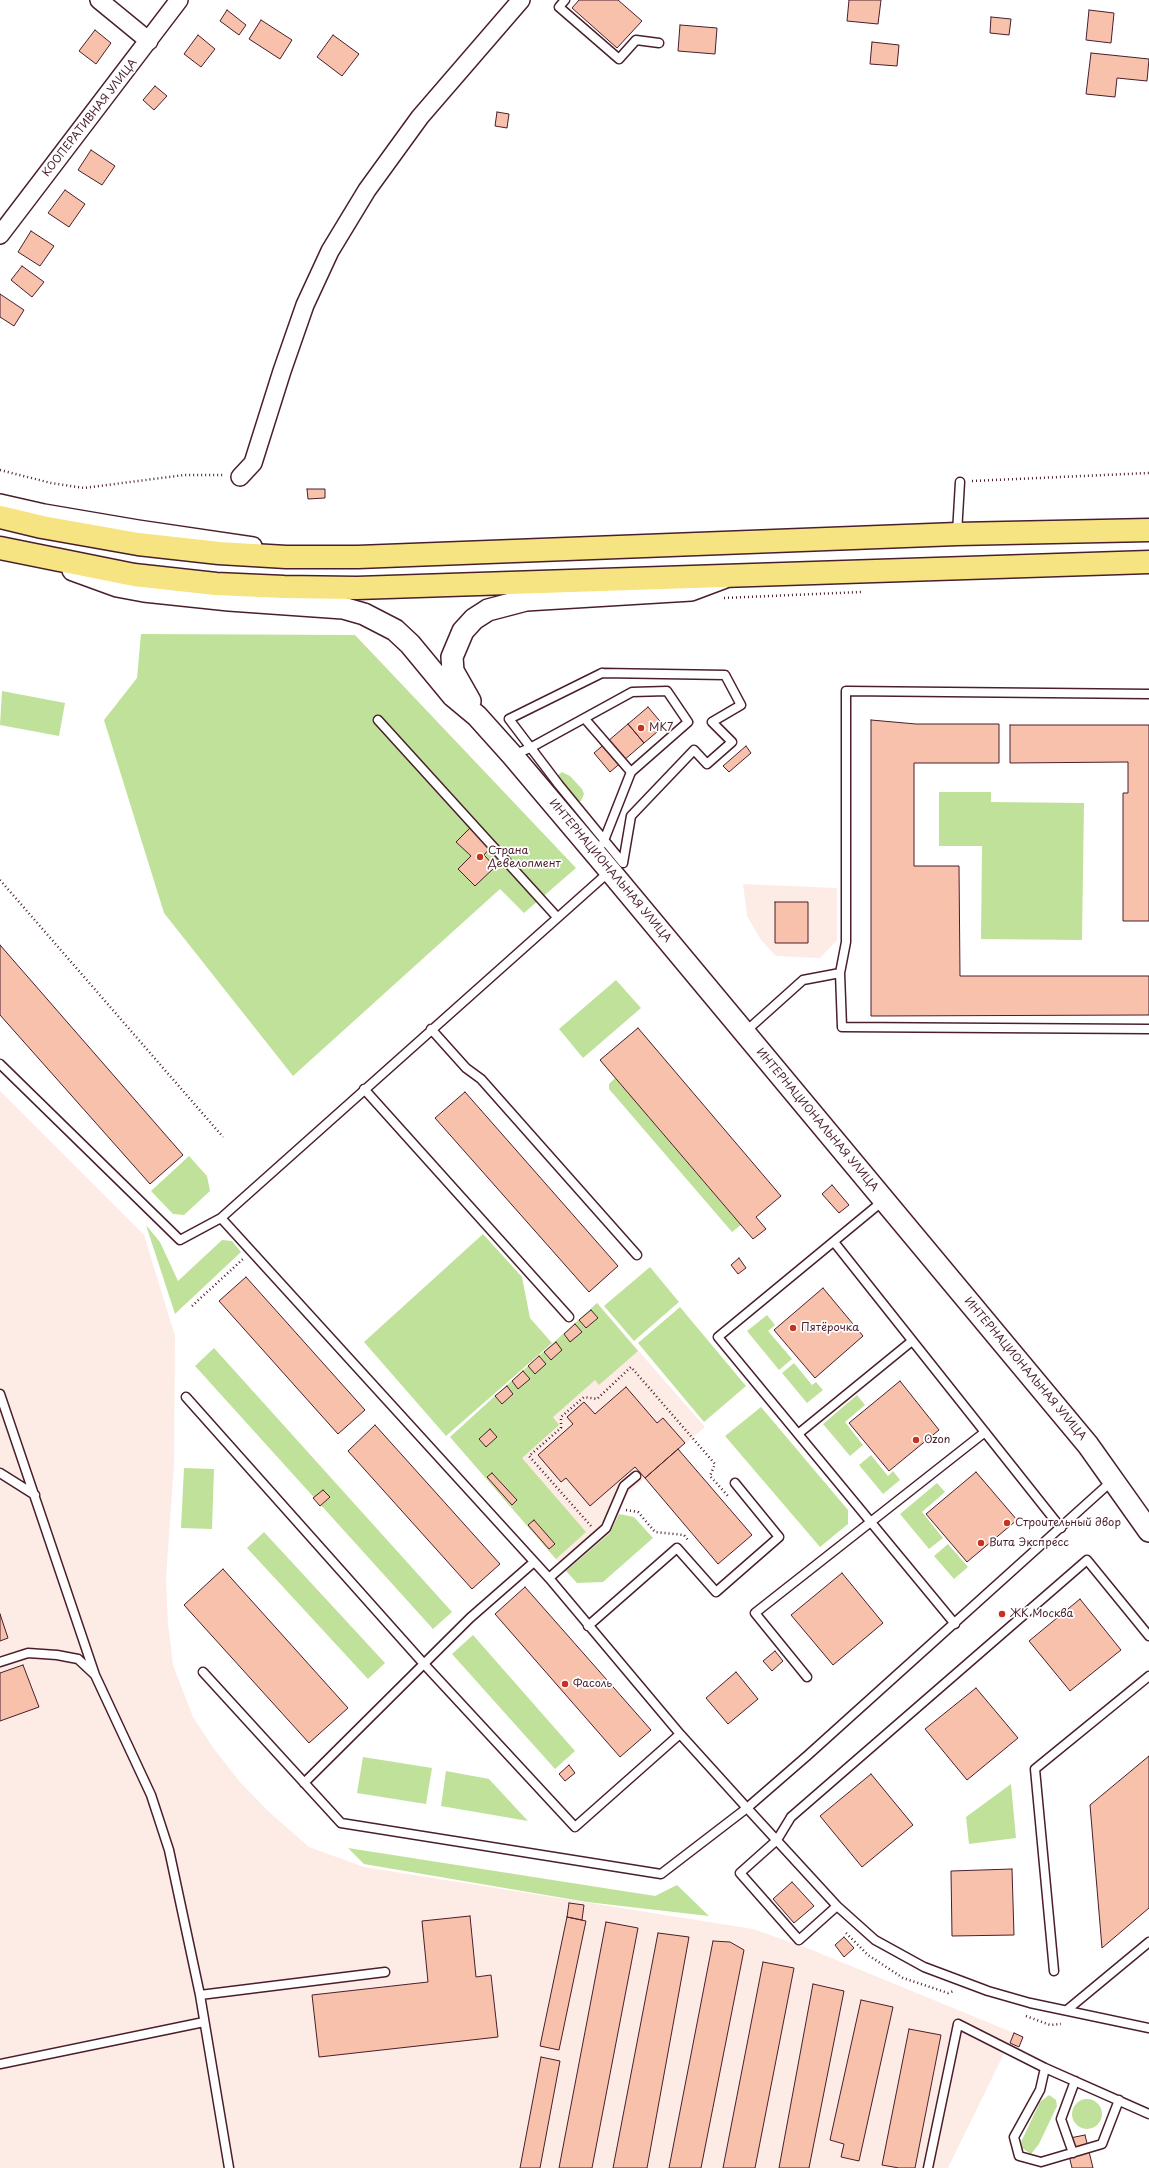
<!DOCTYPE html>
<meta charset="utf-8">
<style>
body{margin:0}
canvas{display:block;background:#fff}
</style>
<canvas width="1149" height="2168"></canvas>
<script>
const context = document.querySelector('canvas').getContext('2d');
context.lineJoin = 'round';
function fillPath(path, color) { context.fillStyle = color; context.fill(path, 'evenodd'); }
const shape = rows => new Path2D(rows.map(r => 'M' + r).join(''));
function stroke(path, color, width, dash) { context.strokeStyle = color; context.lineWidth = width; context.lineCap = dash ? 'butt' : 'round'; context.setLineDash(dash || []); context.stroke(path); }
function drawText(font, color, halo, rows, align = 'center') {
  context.font = font + ' "Playpen Sans",sans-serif'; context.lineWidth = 3.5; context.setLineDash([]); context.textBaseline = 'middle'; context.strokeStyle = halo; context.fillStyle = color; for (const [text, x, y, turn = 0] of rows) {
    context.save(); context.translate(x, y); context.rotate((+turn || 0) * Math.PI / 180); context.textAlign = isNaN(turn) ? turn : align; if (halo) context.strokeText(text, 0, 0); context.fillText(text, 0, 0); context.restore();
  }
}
fillPath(shape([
 [743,884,837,888,837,940,820,958,776,956,761,940,747,916],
 [0,1091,144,1235,175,1336,174,1464,166,1579,168,1623,173,1665,193,1717,214,1749,240,1782,268,1811,309,1847,364,1867,753,1929,807,1948,1014,2033,948,2168,0,2168],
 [597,1303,705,1427,628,1493,610,1533,566,1571,450,1437]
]), '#fdece6');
fillPath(shape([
 [141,634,355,635,576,868,524,913,500,889,293,1076,164,913,104,720,137,678],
 [2,691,65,703,59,736,0,725],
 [562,772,570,776,582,789,584,794,581,801,577,802,557,781,557,776],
 [939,792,991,792,991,802,1084,803,1082,940,981,939,982,846,939,846],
 [616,980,641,1008,583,1058,559,1029],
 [638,1028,684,1082,646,1114,741,1225,732,1232,609,1089,609,1084,615,1078,600,1060],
 [189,1156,207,1176,210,1191,184,1215,173,1214,151,1191],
 [146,1225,160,1242,178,1281,222,1240,232,1241,241,1252,175,1314],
 [483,1234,522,1277,530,1318,552,1343,446,1436,364,1342],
 [650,1267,679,1302,634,1341,604,1306],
 [597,1303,638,1351,599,1385,595,1380,553,1417,559,1425,522,1458,586,1532,556,1559,450,1437],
 [680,1307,746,1386,704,1422,638,1343],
 [767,1315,775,1325,768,1331,792,1359,779,1370,747,1331],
 [214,1348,452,1612,433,1629,195,1366],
 [794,1363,812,1385,816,1382,823,1390,807,1403,782,1373],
 [857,1395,865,1405,845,1422,863,1445,850,1456,823,1424],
 [761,1407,848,1510,848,1524,820,1547,725,1436],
 [871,1455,888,1476,893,1471,900,1480,883,1494,859,1465],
 [184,1468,214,1469,212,1529,181,1528],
 [937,1483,945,1492,922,1512,943,1538,929,1549,900,1514],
 [619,1514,634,1517,653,1538,603,1582,577,1583,566,1571,610,1533],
 [264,1532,385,1663,368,1679,247,1548],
 [948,1544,968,1567,954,1579,934,1556],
 [473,1635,575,1751,555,1769,452,1654],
 [363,1757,432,1768,426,1804,357,1793],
 [446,1771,489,1779,528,1821,441,1806],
 [1011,1784,1016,1838,969,1844,966,1817],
 [348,1848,655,1896,677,1885,709,1916,587,1902,364,1864],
 [1049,2095,1056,2100,1057,2106,1039,2144,1031,2154,1022,2148,1021,2142,1040,2102],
 '1072 2114a15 15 0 1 1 30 0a15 15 0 1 1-30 0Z'
]), '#c0e19a');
const building = shape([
 [579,0,618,0,642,21,617,48,572,8,579,0],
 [849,0,881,0,878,24,847,21,849,0],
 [227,10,246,25,239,35,220,21,227,10],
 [1089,10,1114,13,1111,43,1086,40,1089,10],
 [991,17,1011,19,1009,35,990,33,991,17],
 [261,20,292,40,280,59,249,39,261,20],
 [680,25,717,28,715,54,678,51,680,25],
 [95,30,111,43,96,64,79,51,95,30],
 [198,35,215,49,201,67,184,54,198,35],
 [333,35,359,54,342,76,317,57,333,35],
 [872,42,899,45,897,66,870,64,872,42],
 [1091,53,1149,59,1147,81,1117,78,1115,97,1086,94,1091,53],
 [155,86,167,96,154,110,143,100,155,86],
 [497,112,509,114,507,128,495,126,497,112],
 [91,150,115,166,102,185,78,170,91,150],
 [65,190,85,204,69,227,48,213,65,190],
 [31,231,54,246,40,266,18,252,31,231],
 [22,266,44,282,32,297,11,280,22,266],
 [0,294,24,310,14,326,0,317,0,294],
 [307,489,325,489,325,498,308,499,307,489],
 [648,707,664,726,644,743,628,724,648,707],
 [871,720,916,724,999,724,999,763,914,763,914,866,959,866,960,976,1149,976,1149,1015,871,1016,871,720],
 [628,724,644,743,610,772,594,753,628,724],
 [1010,725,1149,725,1149,921,1123,921,1123,793,1128,793,1128,762,1010,763,1010,725],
 [746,746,751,753,729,772,723,766,746,746],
 [470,828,490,848,484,855,495,867,475,886,458,869,471,856,456,842,470,828],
 [775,902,808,902,808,943,775,943,775,902],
 [0,945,183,1155,150,1184,0,1015,0,945],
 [638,1028,781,1196,756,1217,766,1229,753,1239,600,1060,638,1028],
 [465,1092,618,1266,589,1292,435,1118,465,1092],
 [832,1185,849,1205,839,1213,822,1194,832,1185],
 [739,1258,746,1268,738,1274,731,1265,739,1258],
 [246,1277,365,1410,338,1434,219,1301,246,1277],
 [823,1288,863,1336,815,1378,774,1330,823,1288],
 [591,1310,598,1318,586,1328,579,1320,591,1310],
 [575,1324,582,1332,570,1342,564,1334,575,1324],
 [556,1342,562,1350,551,1360,544,1352,556,1342],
 [539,1356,546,1364,535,1374,528,1366,539,1356],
 [523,1371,530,1379,518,1389,512,1381,523,1371],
 [900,1381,939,1430,889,1471,849,1423,900,1381],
 [507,1386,513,1394,502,1404,495,1396,507,1386],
 [626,1387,657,1423,663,1418,685,1443,645,1478,635,1467,590,1506,566,1478,561,1482,538,1455,573,1424,567,1417,584,1402,595,1414,626,1387],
 [375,1425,500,1564,472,1589,348,1451,375,1425],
 [490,1429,497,1437,486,1447,479,1439,490,1429],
 [678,1449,752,1535,718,1564,645,1478,678,1449],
 [976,1472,1017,1520,967,1562,926,1514,976,1472],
 [492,1473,517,1500,512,1505,487,1477,492,1473],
 [323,1490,330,1497,320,1506,313,1498,323,1490],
 [534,1520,555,1544,549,1549,528,1525,534,1520],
 [223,1569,348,1708,309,1743,184,1605,223,1569],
 [842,1573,883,1623,833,1665,791,1615,842,1573],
 [525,1587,651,1730,620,1757,495,1614,525,1587],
 [1080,1599,1121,1650,1070,1691,1029,1641,1080,1599],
 [0,1614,8,1638,0,1641,0,1614],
 [775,1651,783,1661,772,1671,763,1661,775,1651],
 [23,1665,39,1707,0,1721,0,1673,23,1665],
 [736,1672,758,1699,728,1724,706,1698,736,1672],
 [976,1688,1018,1738,967,1780,925,1729,976,1688],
 [1149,1756,1149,1908,1102,1948,1090,1805,1149,1756],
 [569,1765,575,1773,565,1781,559,1774,569,1765],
 [871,1774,913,1825,862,1867,820,1816,871,1774],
 [1012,1869,1014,1935,952,1936,951,1871,1012,1869],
 [792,1882,814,1906,794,1923,773,1899,792,1882],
 [569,1903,584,1905,582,1920,567,1917,569,1903],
 [470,1916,476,1977,491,1975,498,2037,319,2057,312,1995,428,1982,422,1921,470,1916],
 [567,1917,586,1921,559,2050,540,2046,567,1917],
 [606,1922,638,1928,592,2168,559,2168,606,1922],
 [658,1933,689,1937,647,2168,613,2168,658,1933],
 [844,1937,854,1948,844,1957,835,1945,844,1937],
 [713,1941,730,1942,744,1950,701,2168,669,2168,713,1941],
 [763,1962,794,1968,755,2168,723,2168,763,1962],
 [813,1984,844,1991,809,2168,779,2168,813,1984],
 [861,2000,893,2007,859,2161,841,2157,844,2144,830,2140,861,2000],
 [909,2029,941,2035,915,2168,899,2168,882,2165,909,2029],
 [1014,2033,1023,2037,1019,2047,1010,2043,1014,2033],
 [541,2057,560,2061,540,2168,520,2168,541,2057],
 [1085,2135,1093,2168,1072,2168,1065,2139,1085,2135]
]);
fillPath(building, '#f8c1ac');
stroke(building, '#4a1f2b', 1);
const service = shape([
 [565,0,559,7,619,59,636,40,659,43],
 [957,533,960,482],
 [602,673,725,675,741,705,712,722,732,742,707,764,694,750,631,816,623,863,559,785,509,719,602,673],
 [585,719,631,772,603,843],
 [378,720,557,917],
 [513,755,530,748,632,692,667,691,688,722,631,772],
 [840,973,846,942,846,691,1149,694],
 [431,1029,466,1068,481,1079,637,1255],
 [745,1032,803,980,840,973,842,1027,1149,1029],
 [0,1064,180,1240,221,1218,610,871],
 [364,1089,569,1317],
 [884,1200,718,1337,955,1624],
 [221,1218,549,1578,680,1734,747,1808,837,1906,875,1940,924,1967,988,1991,1030,2003,1149,2028],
 [834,1242,1061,1528],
 [0,1394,95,1675,151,1795,169,1850,200,1995,229,2168],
 [186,1397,424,1664,575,1827,680,1734],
 [798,1434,912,1341],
 [0,1473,35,1495],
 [549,1578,606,1528,624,1486,636,1476],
 [588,1626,677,1548,716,1592,779,1537,735,1483],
 [0,1662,28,1653,57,1655,78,1659,94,1674],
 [203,1672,341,1823,661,1874,747,1808,808,1755,1113,1480],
 [807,1677,755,1613,985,1432],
 [304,1783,470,1618,534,1562],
 [837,1906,799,1940,740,1873,777,1840,791,1817,1087,1560,1149,1636],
 [1054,1971,1035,1769,1149,1676],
 [200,1995,385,1972],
 [1067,2010,1149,1942],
 [0,2064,204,2022],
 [1045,2068,1040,2090,1014,2137,1019,2156,1041,2162,1102,2144,1119,2100],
 [1073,2153,1061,2119,1075,2081],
 [928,2168,958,2024,1045,2068,1149,2114]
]);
const minor = shape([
 [99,0,149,41],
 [0,235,179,0],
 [240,477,253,463,282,371,305,305,330,251,367,190,420,117,521,0],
 [0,503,44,513,138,529,253,546]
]);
const tertiary = shape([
 [73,570,117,586,144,591,229,600,343,608,364,614,395,630,410,644,453,696,477,716,512,755,610,871,1088,1445,1149,1531],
 [470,701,453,671,452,657,463,631,474,619,488,610,526,600,691,590,723,578]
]);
const trunk = shape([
 [0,517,42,527,138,544,219,553,286,557,358,557,957,534,1149,530],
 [0,548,134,575,216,584,284,587,357,588,1149,562]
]);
stroke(service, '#4a1f2b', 11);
stroke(minor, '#4a1f2b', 20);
stroke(tertiary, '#4a1f2b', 24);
stroke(trunk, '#4a1f2b', 25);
stroke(shape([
 [0,470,51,483,84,488,184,475,224,475],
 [972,481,1149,473],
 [724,598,861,592],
 [0,880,223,1137],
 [192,1306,243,1259],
 [626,1510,638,1512,655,1532,684,1535,688,1540],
 [591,1526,529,1456,561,1428,561,1417,584,1397,597,1399,631,1367,715,1464,710,1476,728,1496],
 [846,1933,868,1955,903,1978,948,1993,954,1991],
 [1026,2016,1050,2025,1061,2024]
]), '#4a1f2b', 2.5, [1, 3]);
stroke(service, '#fff', 8);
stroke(minor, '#fff', 17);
stroke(tertiary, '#fff', 21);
stroke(trunk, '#f6e381', 22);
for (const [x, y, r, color] of [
 [641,728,4,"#c8321e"],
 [480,857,4,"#c8321e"],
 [793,1328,4,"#c8321e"],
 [916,1440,4,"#c8321e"],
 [1007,1523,4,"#c8321e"],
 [981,1543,4,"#c8321e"],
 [1002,1614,4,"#c8321e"],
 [565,1684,4,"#c8321e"]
]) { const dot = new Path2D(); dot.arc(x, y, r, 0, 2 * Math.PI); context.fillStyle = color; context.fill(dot); stroke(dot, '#fff', 1.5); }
drawText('11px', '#4a1f2b', '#fff', [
 ["КООПЕРАТИВНАЯ УЛИЦА",90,118,-52],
 ["ИНТЕРНАЦИОНАЛЬНАЯ УЛИЦА",610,871,50],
 ["ИНТЕРНАЦИОНАЛЬНАЯ УЛИЦА",817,1120,50],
 ["ИНТЕРНАЦИОНАЛЬНАЯ УЛИЦА",1025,1369,50]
]);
drawText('11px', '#4a1f2b', '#fff', [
 ["МК7",649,728],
 ["Страна",488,851],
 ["Девелопмент",488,864],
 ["Пятёрочка",801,1328],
 ["Ozon",924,1440],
 ["Строительный двор",1015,1523],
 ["Вита Экспресс",989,1543],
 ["ЖК Москва",1010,1614],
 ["Фасоль",573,1684]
], 'left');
</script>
